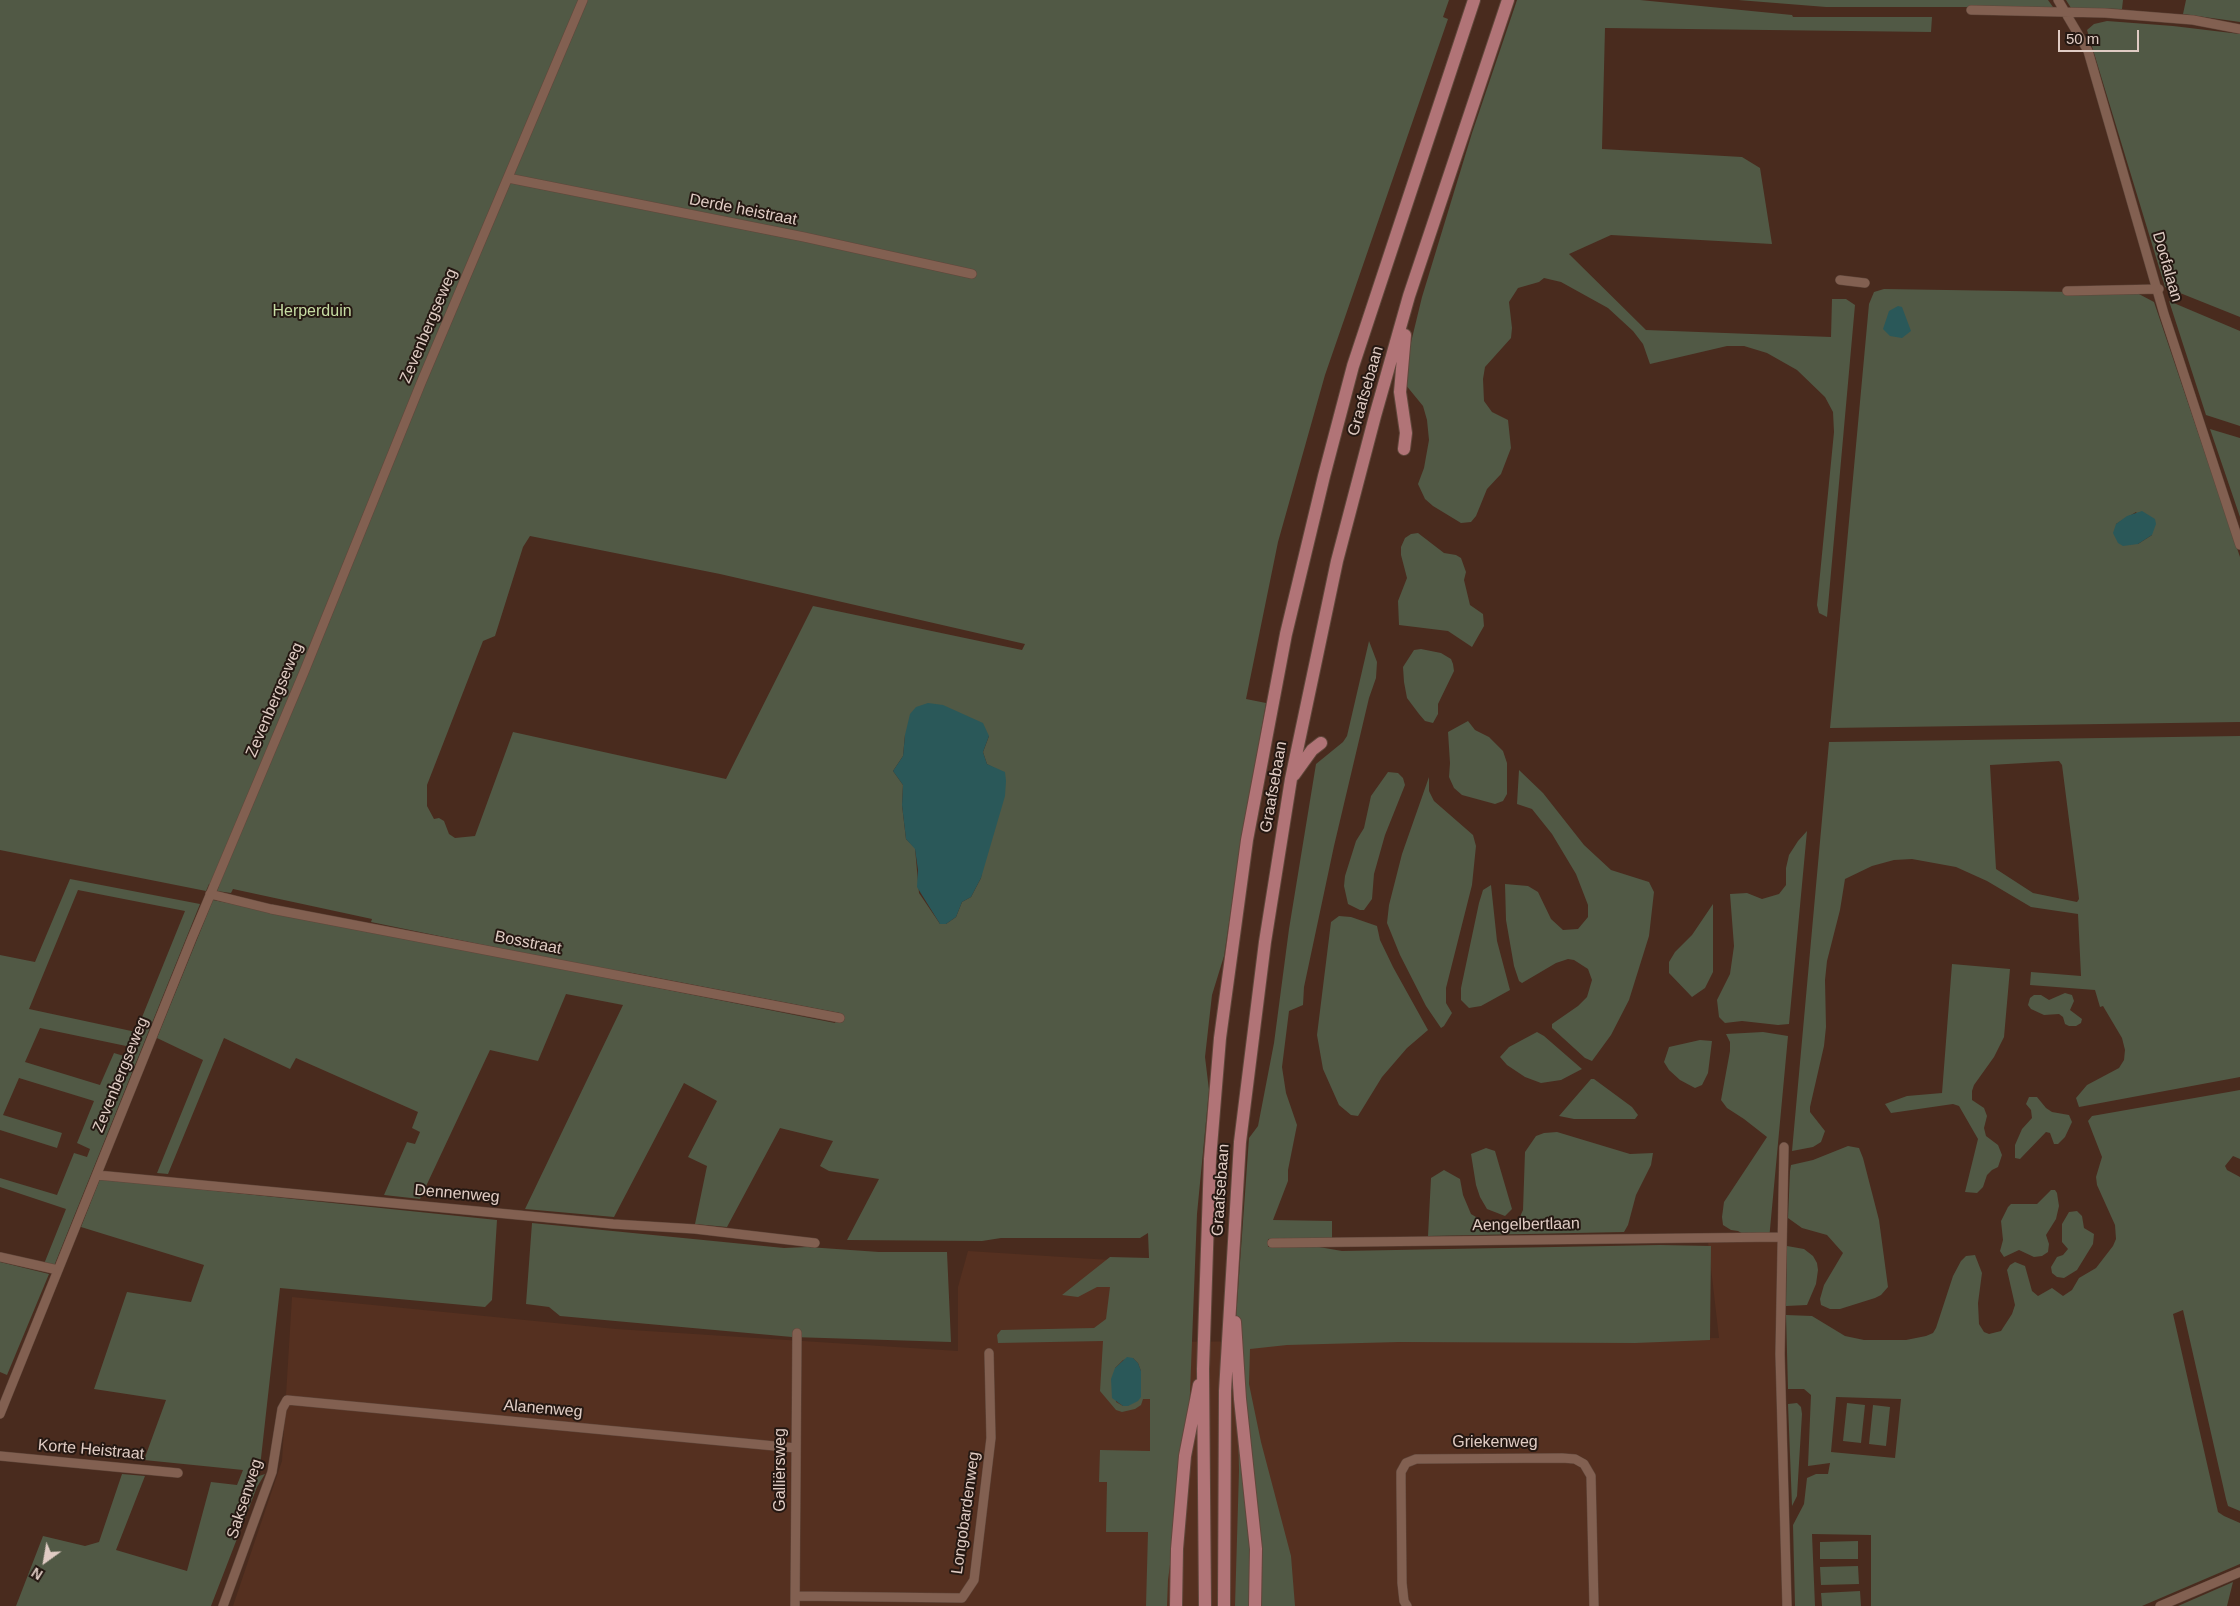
<!DOCTYPE html>
<meta charset="utf-8">
<style>
body{margin:0}
#map{position:relative;width:2240px;height:1606px;overflow:hidden;background:#492b1e;font-family:Arial,sans-serif}
canvas{display:block}
.north{position:absolute;left:20px;top:1536px;width:50px;height:50px;-webkit-text-stroke:4px #251812;paint-order:stroke;rotate:212deg;font-size:14px;font-weight:700;line-height:20px;text-align:center;color:#e0ccc4}
.north::after{content:'';display:block;margin:auto;width:18px;height:22px;background:#e0ccc4;clip-path:polygon(50% 0,100% 100%,50% 72%,0 100%)}
.scale{position:absolute;left:2058px;top:30px;width:81px;height:22px;box-sizing:border-box;border:2px solid #e0ccc4;border-top:0;padding-left:6px;font-size:15px;line-height:18px;white-space:nowrap;color:#e0ccc4;-webkit-text-stroke:4px #251812;paint-order:stroke}
</style>
<div id="map">
<canvas width="2240" height="1606"></canvas>
<div class="north">N</div>
<div class="scale">50 m</div>
</div>
<script>
const context = document.querySelector('canvas').getContext('2d');
context.lineJoin = 'round';
function fillPath(path, color) { context.fillStyle = color; context.fill(path, 'evenodd'); }
const shape = rows => new Path2D(rows.map(r => 'M' + r).join(''));
function stroke(path, color, width, dash) { context.strokeStyle = color; context.lineWidth = width; context.lineCap = dash ? 'butt' : 'round'; context.setLineDash(dash || []); context.stroke(path); }
function drawText(font, color, halo, rows, align = 'center') {
  context.font = font + ' Arial,sans-serif'; context.lineWidth = 4; context.setLineDash([]); context.textBaseline = 'middle'; context.strokeStyle = halo; context.fillStyle = color; for (const [text, x, y, turn = 0] of rows) {
    context.save(); context.translate(x, y); context.rotate((+turn || 0) * Math.PI / 180); context.textAlign = isNaN(turn) ? turn : align; if (halo) context.strokeText(text, 0, 0); context.fillText(text, 0, 0); context.restore();
  }
}
fillPath(shape([
 [1781,1241,1790,1606,233,1606,282,1461,292,1297,616,1329,958,1351,958,1287,968,1251,1158,1263,1148,1342,1719,1338,1708,1242]
]), '#553020');
fillPath(shape([
 [0,0,1449,0,1443,17,1448,19,1325,375,1278,542,1246,699,1266,703,1239,856,1224,956,1212,995,1205,1057,1209,1090,1197,1214,1189,1418,1168,1580,1167,1606,1146,1606,1148,1532,1106,1532,1107,1482,1099,1482,1100,1450,1150,1451,1150,1399,1143,1399,1141,1405,1135,1409,1122,1412,1116,1410,1100,1391,1103,1341,998,1343,997,1335,1001,1330,1094,1328,1106,1319,1110,1287,1097,1287,1078,1297,1062,1295,1110,1257,1149,1258,1148,1233,1140,1238,1001,1238,982,1241,847,1240,879,1179,829,1171,820,1166,833,1141,780,1128,727,1227,695,1224,707,1166,688,1157,717,1101,684,1083,614,1217,525,1209,623,1005,566,994,538,1061,490,1050,420,1199,384,1195,407,1142,415,1144,420,1132,412,1128,418,1112,296,1058,290,1069,224,1038,168,1174,157,1173,203,1060,157,1038,213,900,835,1023,840,1013,627,972,626,974,405,929,371,922,372,919,233,889,231,893,217,891,219,886,209,884,206,891,0,850],
 [530,536,720,574,1025,644,1022,650,813,606,726,779,513,732,475,836,455,838,449,834,444,821,439,818,434,819,427,806,427,785,483,641,495,636,523,547],
 [905,735,989,736,983,752,987,764,994,768,981,878,971,897,962,902,956,917,946,924,940,924,919,893,915,848,906,839,902,805,903,785,893,771,903,756],
 [1133,1358,1138,1363,1141,1371,1128,1406,1123,1406,1116,1402,1115,1368,1123,1360],
 [1517,0,1640,0,1792,15,1793,17,1932,17,1931,32,1605,28,1602,149,1742,157,1760,168,1772,244,1611,235,1569,254,1646,330,1831,337,1832,299,1846,299,1855,305,1827,617,1819,613,1817,605,1834,432,1833,412,1825,397,1797,370,1767,353,1744,346,1727,346,1650,364,1643,344,1633,331,1608,308,1561,282,1544,278,1539,282,1518,288,1509,302,1512,328,1511,338,1485,367,1483,379,1484,401,1492,412,1508,420,1511,448,1501,474,1487,489,1476,516,1471,522,1461,523,1433,506,1425,499,1418,484,1424,468,1429,440,1427,420,1423,406,1405,384,1405,367,1422,297,1472,133],
 [1738,0,2048,0,2053,7,1826,7],
 [2066,0,2123,0,2122,9,2071,8],
 [2186,0,2240,0,2240,22,2183,14],
 [2107,21,2173,26,2240,34,2240,317,2165,287,2087,30,2094,24],
 [1884,289,2137,293,2154,302,2240,557,2240,722,1830,728,1869,304,1874,292],
 [2136,512,2152,535,2138,544,2116,524],
 [2169,301,2240,331,2240,426,2206,415],
 [2210,429,2240,438,2240,517],
 [1418,533,1444,553,1456,555,1461,558,1466,572,1464,580,1470,605,1483,614,1484,626,1472,647,1448,631,1399,625,1398,601,1407,578,1401,555,1401,547,1405,538,1411,534],
 [1369,641,1377,662,1376,678,1369,698,1334,846,1304,987,1303,1005,1289,1011,1282,1067,1286,1093,1297,1125,1288,1170,1288,1181,1273,1220,1332,1221,1332,1238,1268,1239,1268,1247,1319,1247,1342,1251,1660,1245,1711,1246,1710,1340,1635,1343,1399,1342,1287,1345,1250,1349,1249,1384,1261,1442,1291,1556,1295,1606,1235,1606,1239,1471,1236,1318,1249,1138,1258,1126,1274,1043,1289,929,1316,764,1343,742,1347,736],
 [1421,649,1441,653,1451,659,1453,664,1454,671,1438,704,1438,714,1433,723,1425,721,1419,714,1407,698,1404,682,1403,667,1414,650],
 [1468,721,1475,730,1489,737,1503,751,1507,763,1507,794,1503,801,1495,804,1462,795,1454,788,1449,777,1450,763,1448,732],
 [2240,736,2240,1077,2079,1107,2076,1098,2087,1085,2119,1068,2124,1060,2125,1050,2122,1038,2103,1006,2100,1007,2095,990,2030,985,2031,972,2081,976,2078,914,2031,907,1987,881,1956,867,1912,859,1894,860,1872,866,1845,879,1840,910,1827,961,1825,980,1826,1027,1824,1046,1810,1107,1810,1112,1825,1131,1821,1142,1813,1147,1792,1151,1829,742],
 [2059,761,2062,765,2078,890,2079,899,2077,902,2033,893,1996,869,1990,765],
 [1519,770,1543,793,1584,845,1611,870,1649,882,1654,892,1649,936,1629,1000,1611,1035,1592,1061,1585,1058,1552,1028,1552,1024,1578,1006,1587,997,1592,980,1588,969,1574,960,1568,959,1556,963,1522,983,1519,981,1514,966,1506,920,1505,884,1528,886,1538,892,1551,919,1563,930,1578,929,1588,917,1588,905,1576,874,1552,834,1532,809,1517,804],
 [1388,772,1398,773,1403,778,1405,785,1385,835,1374,874,1372,899,1364,910,1360,910,1348,904,1344,886,1345,876,1356,841,1364,828,1371,796],
 [1429,777,1429,791,1434,801,1473,835,1476,846,1472,885,1446,988,1446,1003,1452,1013,1444,1026,1441,1028,1426,1006,1400,955,1387,923,1389,905,1402,854],
 [1807,831,1789,1024,1778,1025,1742,1021,1725,1023,1719,1017,1717,1000,1730,974,1734,946,1730,894,1747,893,1762,899,1779,894,1786,885,1786,868,1789,855,1798,841],
 [70,879,200,904,54,1266,44,1264,66,1209,0,1187,0,1178,57,1195,74,1153,87,1157,90,1149,77,1143,94,1101,19,1078,3,1115,62,1133,57,1148,0,1130,0,955,35,962],
 [78,890,185,911,136,1032,29,1009],
 [40,1028,131,1047,127,1057,114,1053,100,1085,25,1062],
 [1491,885,1497,941,1510,990,1481,1006,1469,1008,1461,1000,1461,988,1479,903,1483,890],
 [1713,904,1713,972,1705,988,1692,997,1669,973,1669,962,1675,952,1692,935],
 [1339,916,1351,917,1377,926,1380,940,1393,967,1428,1030,1407,1048,1382,1077,1358,1116,1351,1115,1339,1105,1323,1069,1317,1035,1331,922],
 [1952,964,2010,969,2004,1037,1994,1057,1974,1085,1972,1091,1972,1100,1984,1108,1987,1116,1984,1128,1986,1136,1998,1145,2002,1155,1998,1167,1992,1170,1987,1175,1983,1187,1977,1193,1965,1192,1978,1139,1959,1106,1953,1104,1891,1113,1885,1104,1907,1096,1942,1093],
 [2065,993,2072,995,2074,1001,2070,1010,2082,1019,2081,1023,2076,1026,2069,1026,2065,1024,2063,1017,2059,1014,2044,1015,2031,1009,2028,1005,2030,998,2034,995,2041,995,2049,1000],
 [1537,1032,1544,1036,1582,1069,1561,1080,1541,1083,1525,1077,1507,1065,1500,1057,1509,1047],
 [1763,1032,1788,1036,1769,1240,1750,1238,1738,1231,1731,1230,1723,1225,1722,1217,1724,1202,1767,1137,1744,1119,1727,1108,1721,1100,1730,1051,1730,1042,1726,1034],
 [1700,1040,1712,1041,1708,1073,1702,1085,1695,1088,1680,1080,1669,1070,1664,1062,1669,1047],
 [1591,1079,1594,1079,1632,1107,1638,1115,1635,1119,1574,1119,1559,1116],
 [2240,1090,2240,1159,2233,1156,2225,1166,2227,1170,2240,1177,2240,1511,2228,1506,2226,1499,2183,1310,2173,1314,2218,1512,2224,1516,2240,1523,2240,1564,2142,1606,1871,1606,1871,1535,1812,1534,1815,1606,1795,1606,1793,1525,1804,1504,1807,1478,1816,1474,1828,1474,1830,1463,1808,1466,1811,1395,1804,1389,1788,1389,1786,1315,1812,1316,1845,1336,1864,1340,1906,1340,1926,1336,1933,1333,1936,1328,1953,1276,1961,1261,1966,1256,1975,1255,1982,1273,1978,1303,1979,1324,1984,1332,1989,1334,2001,1331,2012,1314,2015,1305,2007,1270,2010,1265,2015,1262,2025,1266,2032,1291,2038,1296,2052,1288,2063,1296,2072,1290,2079,1278,2096,1268,2113,1246,2116,1239,2115,1225,2097,1185,2096,1177,2102,1157,2088,1121,2092,1116],
 [1836,1397,1901,1399,1895,1458,1831,1452],
 [2029,1097,2037,1097,2046,1108,2052,1112,2069,1115,2072,1122,2065,1137,2058,1144,2054,1144,2050,1133,2046,1132,2020,1159,2015,1158,2015,1145,2022,1129,2032,1118,2031,1110,2026,1104],
 [1557,1132,1630,1154,1653,1153,1651,1165,1636,1195,1628,1225,1624,1232,1428,1236,1431,1178,1444,1170,1460,1179,1463,1195,1471,1214,1486,1223,1505,1226,1518,1221,1523,1210,1525,1152,1536,1136,1544,1133],
 [1848,1146,1859,1148,1863,1158,1879,1220,1888,1287,1881,1295,1875,1298,1840,1309,1830,1309,1821,1305,1820,1299,1824,1285,1843,1253,1827,1235,1802,1228,1788,1218,1790,1171,1791,1165,1813,1160],
 [1486,1148,1495,1151,1512,1209,1505,1216,1487,1209,1480,1197,1476,1185,1471,1154],
 [100,1179,497,1220,492,1300,485,1307,280,1288,259,1476,265,1474,257,1487,211,1606,16,1606,43,1536,85,1546,99,1542,122,1474,145,1476,116,1550,187,1571,211,1482,237,1485,243,1470,144,1460,166,1400,94,1389,127,1292,191,1302,204,1265,81,1227],
 [2051,1190,2055,1190,2057,1193,2059,1206,2056,1219,2046,1235,2049,1244,2048,1252,2042,1256,2034,1257,2019,1250,2004,1257,2000,1251,2003,1240,2001,1221,2008,1207,2011,1204,2037,1204],
 [2077,1211,2082,1216,2084,1228,2094,1234,2093,1244,2077,1270,2064,1278,2057,1277,2052,1273,2051,1267,2057,1257,2063,1255,2068,1249,2062,1242,2062,1224,2069,1212],
 [532,1223,784,1248,808,1247,879,1252,947,1252,951,1342,792,1337,560,1316,549,1307,526,1304],
 [1787,1246,1804,1249,1813,1256,1817,1263,1818,1270,1816,1284,1807,1305,1786,1306],
 [0,1262,49,1274,7,1375,0,1372],
 [1797,1403,1801,1407,1802,1414,1797,1496,1792,1506,1788,1404],
 [1847,1403,1865,1405,1861,1443,1843,1441],
 [1873,1405,1890,1407,1886,1446,1869,1444],
 [1858,1541,1858,1559,1820,1559,1820,1542],
 [1858,1566,1859,1584,1821,1585,1820,1567],
 [2233,1582,2227,1606,2178,1606],
 [1860,1591,1861,1606,1822,1606,1821,1593]
]), '#515945');
fillPath(shape([
 [1898,306,1902,307,1911,331,1902,338,1890,336,1883,329,1889,311],
 [2142,511,2155,519,2156,524,2152,535,2138,544,2123,546,2118,543,2113,533,2116,524,2127,516],
 [928,703,943,705,983,723,989,736,983,752,987,764,1005,772,1006,781,1005,796,981,878,971,897,962,902,956,917,946,924,940,924,917,887,918,870,915,849,906,839,902,805,903,785,893,771,903,756,905,735,910,714,916,707],
 [1127,1357,1133,1358,1138,1363,1141,1371,1141,1397,1138,1401,1128,1406,1123,1406,1112,1398,1111,1379,1115,1368]
]), '#2a5859');
const street = shape([
 [2058,0,2088,51,2164,314,2240,545],
 [1971,10,2105,13,2193,20,2240,29],
 [508,178,804,237,972,274],
 [1840,280,1865,283],
 [2067,291,2159,289],
 [210,894,271,909,840,1018],
 [1784,1147,1780,1354,1787,1606],
 [97,1175,613,1224,695,1229,815,1243],
 [1272,1243,1781,1237],
 [0,1257,58,1270],
 [0,1414,192,938,304,672,421,383,583,0],
 [0,1456,178,1473],
 [796,1596,962,1598,974,1580,991,1438,989,1353],
 [223,1606,272,1472,282,1409,287,1400,796,1448],
 [795,1606,797,1333],
 [1407,1606,1404,1601,1402,1583,1401,1484,1401,1472,1406,1463,1416,1459,1562,1458,1575,1459,1584,1464,1591,1476,1594,1606],
 [2160,1606,2240,1572]
]);
const primary = shape([
 [1404,449,1406,433,1400,392,1405,335],
 [1294,775,1312,750,1321,743],
 [1235,1322,1240,1399,1256,1549,1255,1606],
 [1176,1606,1177,1549,1185,1456,1199,1385],
 [1205,1606,1203,1369,1210,1159,1220,1038,1247,840,1286,634,1324,476,1353,366,1474,0],
 [1224,1606,1225,1391,1240,1142,1265,942,1291,779,1337,561,1375,416,1409,296,1508,0]
]);
stroke(street, '#60473b', 10);
stroke(primary, '#60473b', 14);
stroke(street, '#826051', 9);
stroke(primary, '#b17477', 12);
drawText('16px', '#e0ccc4', '#251812', [
 ["Derde heistraat",743,210,11],
 ["Docfalaan",2167,267,74],
 ["Zevenbergseweg",429,326,-67],
 ["Graafsebaan",1366,391,-74],
 ["Zevenbergseweg",275,700,-67],
 ["Graafsebaan",1274,787,-80],
 ["Bosstraat",528,943,11],
 ["Zevenbergseweg",121,1075,-68],
 ["Graafsebaan",1221,1190,-86],
 ["Dennenweg",457,1194,5],
 ["Aengelbertlaan",1526,1225,-1],
 ["Alanenweg",543,1409,5],
 ["Griekenweg",1495,1443],
 ["Korte Heistraat",91,1450,5],
 ["Galliërsweg",781,1470,-90],
 ["Saksenweg",245,1499,-72],
 ["Longobardenweg",966,1513,-82]
]);
drawText('16px', '#c7dda3', '#251812', [
 ["Herperduin",312,312]
]);
</script>
